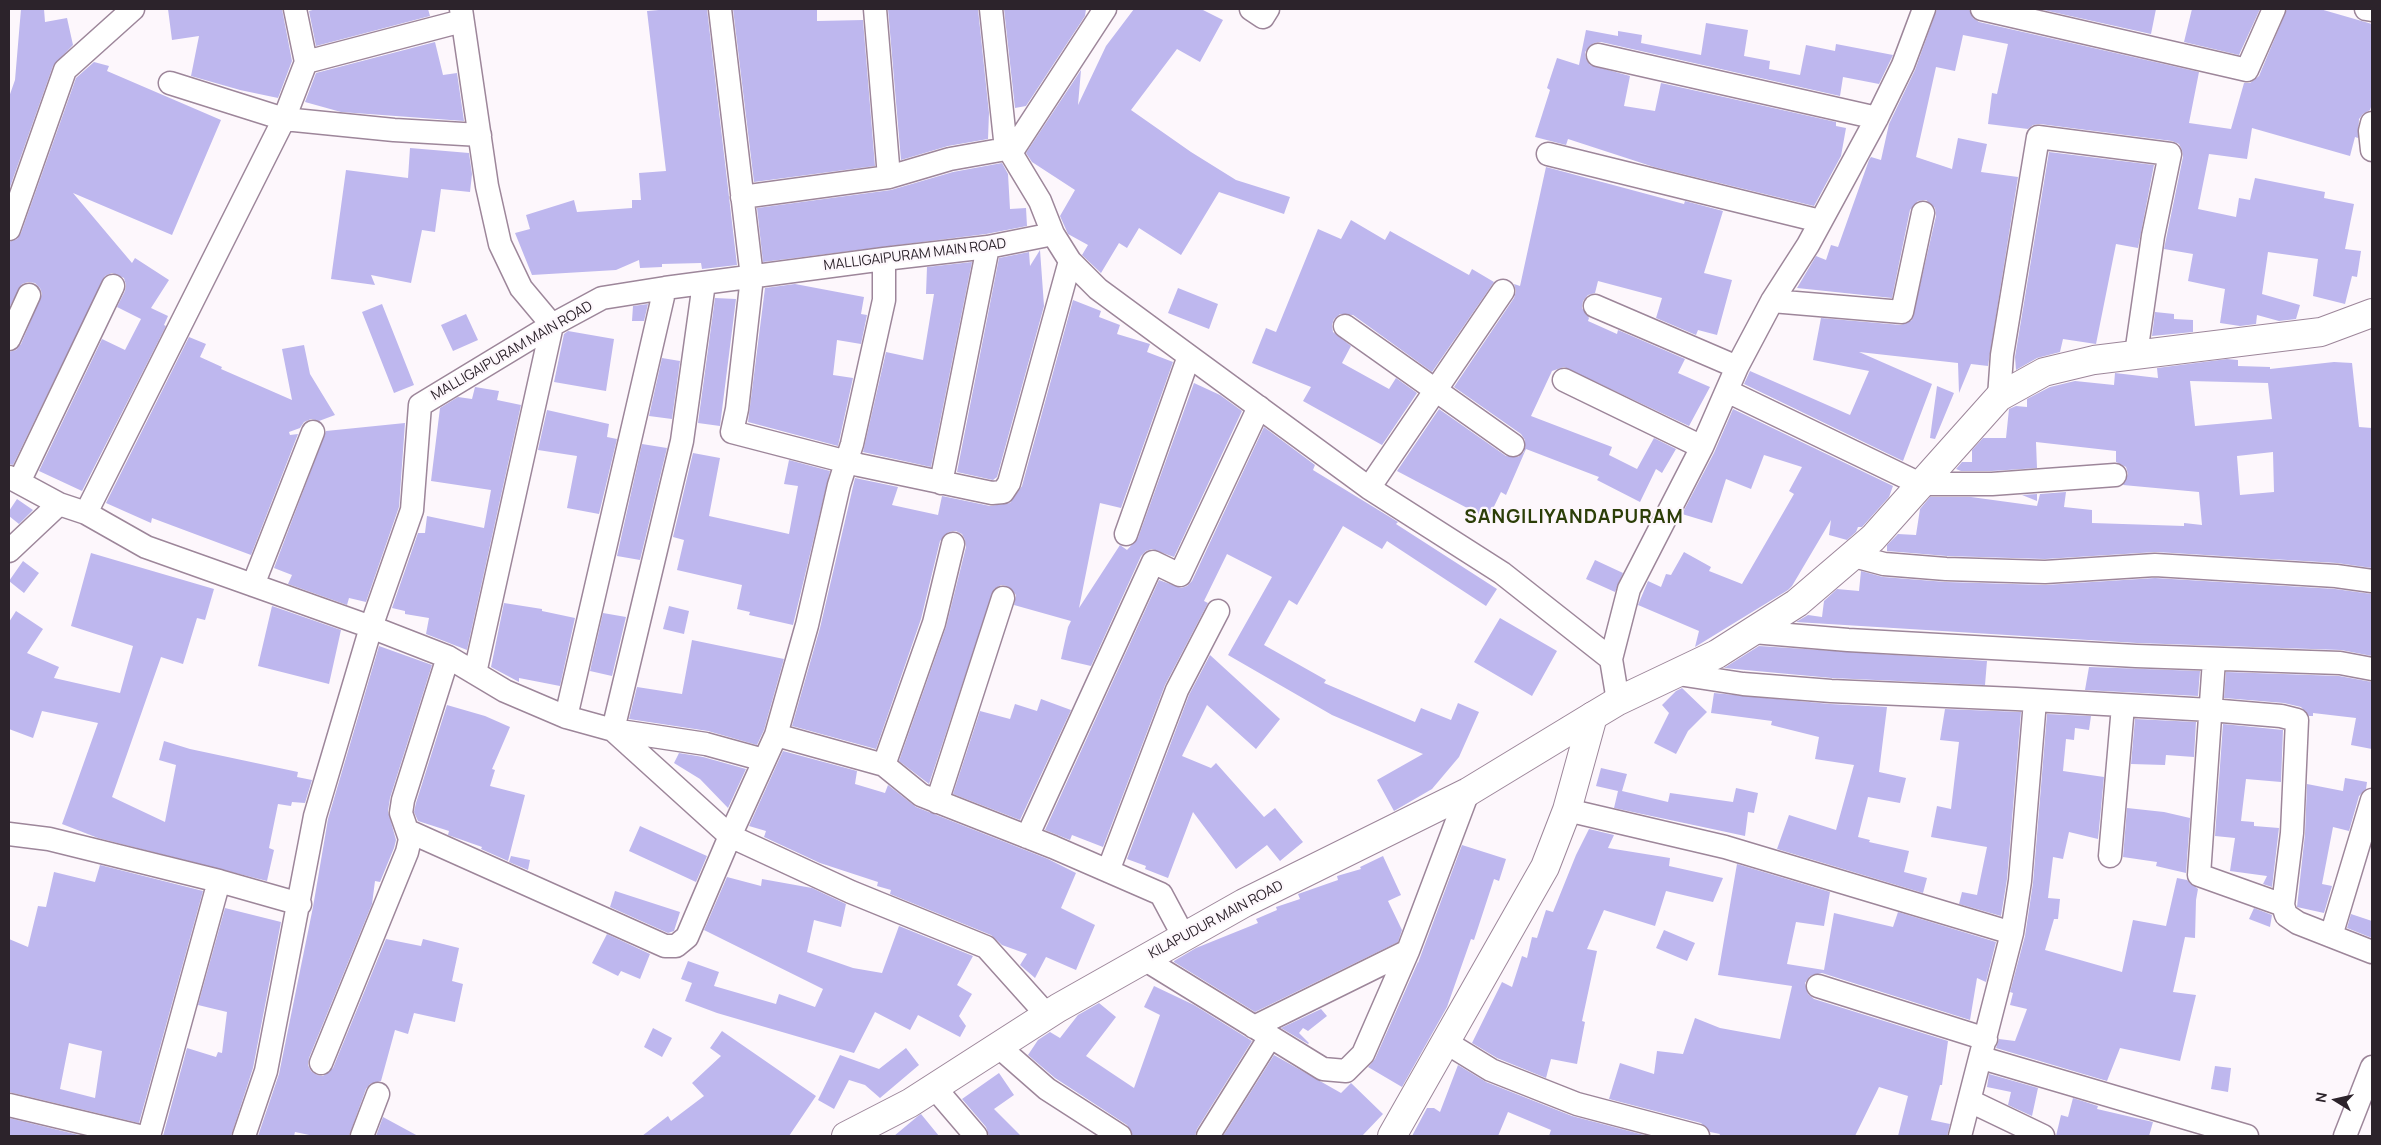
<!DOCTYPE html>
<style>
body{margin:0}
#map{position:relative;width:2381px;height:1145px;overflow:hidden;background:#fdf7fc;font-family:Manrope,sans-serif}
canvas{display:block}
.frame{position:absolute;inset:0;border:10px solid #2c232b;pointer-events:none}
.north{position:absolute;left:2311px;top:1075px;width:50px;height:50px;-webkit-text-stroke:4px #fdf7fc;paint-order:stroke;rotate:280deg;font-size:14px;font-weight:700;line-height:20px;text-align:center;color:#2c232b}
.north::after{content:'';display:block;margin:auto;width:18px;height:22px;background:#2c232b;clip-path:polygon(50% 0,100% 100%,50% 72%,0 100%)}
</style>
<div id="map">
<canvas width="2381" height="1145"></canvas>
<div class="frame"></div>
<div class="north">N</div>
</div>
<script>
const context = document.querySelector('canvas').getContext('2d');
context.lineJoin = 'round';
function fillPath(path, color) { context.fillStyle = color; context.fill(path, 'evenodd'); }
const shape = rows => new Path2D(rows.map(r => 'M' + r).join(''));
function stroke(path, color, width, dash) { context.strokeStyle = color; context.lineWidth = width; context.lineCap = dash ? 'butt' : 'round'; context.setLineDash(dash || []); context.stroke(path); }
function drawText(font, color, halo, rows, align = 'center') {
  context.font = font + ' Manrope,sans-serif'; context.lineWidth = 4.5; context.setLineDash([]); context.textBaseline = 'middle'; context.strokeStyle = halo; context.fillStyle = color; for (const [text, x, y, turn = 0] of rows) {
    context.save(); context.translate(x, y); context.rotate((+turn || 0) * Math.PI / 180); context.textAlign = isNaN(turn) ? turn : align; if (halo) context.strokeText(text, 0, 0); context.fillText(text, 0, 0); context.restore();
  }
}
fillPath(shape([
 [21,9,44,9,45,22,67,18,73,45,53,66,9,190,9,97,15,80],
 [168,9,282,9,292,61,278,98,240,90,191,76,199,36,172,40],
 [316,9,428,9,430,16,316,46,309,11],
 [671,9,707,9,737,265,702,269,701,263,662,264,662,267,640,268,639,260,616,270,532,275,515,233,530,229,526,215,574,200,577,212,632,208,632,200,641,200,639,173,666,171,647,11],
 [733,9,817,9,817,21,863,20,875,166,754,182],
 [888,9,978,9,989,113,988,139,948,146,901,160],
 [1004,9,1086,9,1085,16,1026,106,1015,108],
 [1134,9,1201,9,1223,20,1200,62,1177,49,1131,110,1191,152,1236,180,1290,197,1284,214,1219,192,1181,255,1139,228,1127,248,1119,243,1101,273,1082,255,1088,245,1068,234,1060,216,1075,190,1032,162,1026,153,1081,70,1078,105,1106,46],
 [1937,9,1969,9,1973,18,1979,22,2199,72,2189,123,2231,129,2244,83,2250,83,2259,76,2287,9,2320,9,2372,24,2372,104,2370,110,2363,114,2359,119,2358,138,2355,137,2350,156,2252,128,2247,159,2209,154,2198,209,2236,217,2239,198,2250,200,2255,178,2325,192,2324,198,2354,204,2345,249,2361,251,2357,277,2352,276,2345,304,2313,296,2318,259,2268,252,2262,294,2300,305,2296,319,2279,321,2257,315,2256,324,2240,326,2220,323,2225,289,2188,281,2193,254,2164,249,2183,157,2182,150,2179,144,2172,141,2040,124,2033,125,2028,129,1988,124,1992,93,1997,94,2008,44,1963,35,1955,71,1936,67,1916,157,1952,169,1958,138,1987,144,1981,172,2018,177,1988,366,1971,364,1959,393,1958,363,1859,352,1932,384,1903,461,1744,384,1750,371,1850,415,1869,371,1813,360,1821,318,1901,325,1912,320,1936,216,1935,208,1926,200,1918,201,1910,210,1892,298,1797,288,1816,256,1826,260,1831,245,1838,247,1869,160,1871,157,1881,160,1889,124,1915,70],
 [2039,9,2156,9,2151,34],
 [2192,9,2260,9,2239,55,2184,42],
 [1706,23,1748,30,1744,56,1770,61,1769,69,1800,75,1806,45,1835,51,1836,44,1893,55,1879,84,1843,77,1840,96,1601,42,1594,43,1585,52,1586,59,1590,65,1630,76,1624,106,1655,111,1661,83,1836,122,1836,126,1846,128,1841,156,1814,206,1654,167,1568,139,1566,145,1535,137,1550,90,1547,88,1557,58,1579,65,1586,30,1618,36,1618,31,1642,35,1641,43,1701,55],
 [435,42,443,75,457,73,464,121,341,112,305,102,316,73],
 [94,62,109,66,107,71,221,120,172,235,73,193,132,263,135,258,169,280,151,308,168,316,164,325,166,326,82,491,39,471,102,339,125,350,141,319,117,307,125,291,126,285,124,278,112,273,105,276,13,465,9,464,9,352,16,350,21,344,42,294,40,288,35,283,28,282,22,284,9,308,9,242,17,239,21,233,76,78],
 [410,148,469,153,472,174,470,192,441,189,435,232,422,230,411,283,371,275,375,285,331,279,346,170,408,178],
 [2049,152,2154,165,2138,248,2116,244,2096,344,2063,339,2060,352,2037,358,2016,370,2015,357],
 [1002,163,1008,174,1010,209,1026,208,1027,226,986,234,763,262,757,208,891,190,953,172],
 [1546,167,1684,204,1685,201,1723,211,1704,273,1732,280,1717,335,1698,330,1696,335,1656,318,1662,298,1598,281,1595,293,1588,295,1583,301,1582,308,1589,318,1588,321,1617,334,1618,330,1685,359,1678,373,1710,387,1689,426,1564,367,1552,371,1531,416,1612,447,1609,455,1637,469,1654,438,1676,449,1662,473,1656,469,1640,502,1597,480,1599,477,1526,449,1506,495,1501,492,1488,519,1397,471,1439,409,1506,456,1518,457,1524,452,1525,440,1521,434,1454,387,1514,298,1516,291,1514,284,1520,286],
 [1351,220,1385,240,1390,231,1469,275,1472,269,1494,282,1432,372,1353,315,1340,314,1334,319,1332,325,1333,332,1351,346,1342,363,1389,389,1396,378,1417,393,1382,445,1303,401,1311,387,1252,363,1266,328,1276,332,1318,229,1341,239],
 [1040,250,1044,306,997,477,993,480,957,472,999,258,1029,252,1030,266],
 [972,262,931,467,863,452,886,352,923,360,934,294,926,294,927,267],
 [795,284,864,297,861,314,867,315,861,344,837,340,833,375,853,378,838,446,748,422,765,288],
 [1178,288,1218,304,1209,329,1168,313],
 [715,298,736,299,720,426,698,423],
 [1073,300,1101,311,1099,317,1120,325,1117,334,1150,344,1147,352,1173,362,1121,508,1100,503,1079,608,1120,545,1127,550,1138,538,1194,383,1220,395,1242,411,1174,557,1152,549,1146,551,1141,556,1091,666,1061,659,1068,627,1071,621,1014,605,1016,595,1007,586,1001,585,994,589,929,784,899,761,946,627,966,547,965,540,962,534,956,531,949,532,940,541,921,619,876,749,792,726,820,628,855,478,898,487,892,505,938,515,942,496,990,506,1010,503,1022,486],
 [382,304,414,385,394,393,362,312],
 [648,304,644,321,632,321,633,306],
 [2155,312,2174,314,2174,319,2193,320,2193,332,2152,336],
 [466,314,478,340,453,351,441,325],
 [568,331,614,339,606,391,554,382,564,334],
 [189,337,206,344,200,357,222,367,221,369,292,400,282,349,304,345,310,374,335,415,319,421,311,419,304,422,300,428,289,432,290,435,298,434,251,555,152,518,151,523,106,503],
 [662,358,680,361,672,419,649,416],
 [2227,359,2238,360,2238,366,2270,367,2270,369,2334,362,2352,363,2359,427,2372,428,2372,568,2337,563,2156,552,2045,559,1947,556,1887,551,1887,545,1898,534,1916,535,1920,509,1930,497,1971,497,2037,506,2040,494,2066,492,2064,507,2092,510,2092,523,2184,526,2184,523,2202,525,2199,492,2123,485,2128,474,2126,467,2116,462,2116,451,2036,442,2037,468,1992,471,1961,471,1956,469,1962,462,1972,462,1972,450,1983,438,2006,438,2009,409,2016,406,2027,407,2027,399,2050,387,2075,381,2114,385,2115,373,2158,378,2157,368],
 [2190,381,2268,383,2272,419,2195,426],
 [2273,452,2274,492,2240,495,2237,456],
 [1937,386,1954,393,1935,439,1930,438],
 [475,387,499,391,497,400,521,405,467,650,426,634,429,618,405,614,405,611,392,608,418,533,425,533,427,516,484,528,491,490,431,481,440,408,458,397,472,399],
 [1733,409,1893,486,1889,497,1862,527,1858,527,1856,532,1847,540,1829,535,1831,520,1792,586,1788,590,1695,647,1699,631,1638,605,1648,581,1661,587,1666,574,1671,575,1684,552,1711,567,1709,571,1742,584,1794,494,1789,491,1802,467,1764,455,1751,489,1726,479,1712,523,1682,514,1714,453],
 [547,410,609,424,607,437,617,439,599,514,567,508,577,456,538,450],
 [405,423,399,507,366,602,349,598,347,605,288,584,292,575,274,568,326,431],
 [1264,427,1315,465,1313,470,1398,522,1396,524,1497,589,1486,606,1387,541,1382,549,1343,526,1297,605,1289,600,1264,645,1326,680,1324,683,1415,722,1421,708,1451,720,1458,703,1479,712,1459,757,1432,789,1394,811,1377,780,1423,754,1332,715,1228,655,1272,577,1227,554,1204,601,1208,603,1165,685,1103,847,1072,835,1070,840,1045,830,1159,580,1181,588,1187,586,1192,581],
 [642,444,667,448,640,560,617,556],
 [693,453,720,458,709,516,789,534,798,486,784,484,789,460,830,471,793,625,749,615,750,612,737,609,742,585,677,570,684,540,673,537],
 [2037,494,2037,501,2022,495],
 [17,499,33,510,19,524,9,516,9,511],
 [91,553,214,589,205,620,197,618,183,664,161,657,112,797,165,822,176,765,159,760,164,741,190,749,298,772,297,777,312,780,305,803,292,802,291,806,278,804,269,848,274,850,267,881,98,838,62,824,98,723,42,711,33,738,9,729,9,622,16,611,43,629,27,653,59,667,54,678,120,693,133,646,71,626],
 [1595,560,1623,573,1615,592,1586,579],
 [23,561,39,573,24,593,9,581],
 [1861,571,1883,577,1946,582,2045,585,2155,578,2335,589,2372,594,2372,656,2341,650,2137,643,1796,622,1808,615,1822,617,1824,601,1837,589,1859,591],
 [504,603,542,609,542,611,575,618,560,686,519,678,519,682,491,667],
 [272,606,341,630,329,684,258,666],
 [669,606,689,611,684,634,663,629],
 [603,613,626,617,612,676,590,671],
 [1500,618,1557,651,1532,696,1474,662],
 [692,640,784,659,764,730,757,745,708,731,629,719,637,687,682,694],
 [379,646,432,665,390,798,388,811,396,840,394,848,380,882,375,881,372,904,309,1058,308,1065,311,1071,317,1075,323,1076,333,1068,386,939,421,946,423,939,459,948,452,981,463,984,455,1022,414,1013,408,1034,395,1030,381,1081,370,1084,366,1089,349,1136,314,1136,295,1132,294,1136,258,1136,279,1074,313,907,328,819],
 [1759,646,1987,661,1985,685,1832,678,1724,668],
 [1210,655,1280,719,1256,749,1207,705,1182,756,1211,768,1216,763,1264,817,1275,808,1303,842,1280,861,1267,845,1236,869,1193,812,1168,878,1145,869,1146,866,1127,859,1189,695],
 [2089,667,2200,671,2198,696,2085,690],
 [2226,672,2339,676,2372,682,2372,749,2351,745,2356,718,2313,713,2313,716,2309,716,2301,707,2284,703,2224,698],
 [1682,688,1707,712,1688,731,1676,754,1654,743,1669,713,1662,705,1676,691],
 [1714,693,1830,704,1887,707,1879,772,1906,778,1900,803,1868,797,1858,837,1870,840,1869,842,1909,851,1904,872,1927,878,1923,893,1777,849,1789,815,1836,830,1854,765,1815,759,1819,737,1771,725,1772,721,1711,713],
 [1041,699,1071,710,1020,820,953,794,980,711,1010,719,1015,704,1037,711],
 [447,705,485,716,510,727,492,769,495,770,490,786,525,795,508,861,481,849,482,847,448,835,449,831,418,821,414,812,416,803],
 [1945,709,2021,712,2007,879,2001,916,1959,904,1962,892,1977,895,1987,847,1931,837,1937,806,1951,809,1959,742,1940,740],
 [2047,714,2091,716,2089,730,2075,728,2074,740,2066,739,2063,771,2104,777,2098,839,2069,832,2063,859,2053,857,2048,898,2060,899,2058,919,2054,919,2045,950,2122,972,2133,920,2166,926,2177,878,2187,880,2198,889,2196,900,2195,938,2185,937,2173,992,2196,995,2180,1061,2120,1048,2107,1081,1996,1048,1999,1039,2015,1041,2027,1009,2010,1005,2013,993,2010,992,2025,936,2033,883],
 [2135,719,2196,722,2194,757,2166,755,2165,765,2131,764],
 [2223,724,2283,730,2281,782,2246,779,2241,821,2254,822,2254,826,2279,828,2272,887,2263,884,2267,876,2230,871,2235,838,2215,836],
 [783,751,857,771,855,784,885,793,888,785,916,807,1048,859,1076,873,1061,908,1095,925,1076,970,1046,957,1035,978,1020,965,1027,954,1002,945,991,935,890,894,891,890,877,886,878,882,820,863,764,837,766,831,749,826],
 [679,753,703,757,746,769,728,808,700,779,674,763],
 [1601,768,1627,774,1622,791,1668,802,1670,793,1733,802,1736,788,1758,793,1754,813,1748,812,1745,836,1614,808,1618,791,1596,786],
 [2345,778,2367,782,2366,789,2359,796,2349,831,2333,827,2322,884,2332,886,2324,913,2297,907,2305,834,2307,784,2343,791],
 [2127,808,2164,812,2190,818,2186,873,2156,866,2157,862,2123,857],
 [640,826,707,856,696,882,629,851],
 [1589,829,1614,835,1608,848,1670,858,1669,866,1723,878,1713,902,1666,891,1655,926,1604,910,1587,949,1597,951,1582,1021,1585,1022,1577,1064,1551,1059,1546,1078,1497,1058,1472,1043,1502,982,1512,987,1522,956,1527,958,1532,937,1537,938,1546,910,1553,912,1576,855],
 [1462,845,1506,859,1499,881,1494,879,1474,940,1471,939,1447,1007,1402,1087,1368,1067,1375,1059,1418,962,1418,963],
 [511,856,530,860,528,870,509,862],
 [1383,856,1401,895,1388,901,1402,930,1398,942,1255,1012,1174,962,1174,961,1196,948,1258,923,1256,919,1277,910,1276,907,1300,899,1298,894,1338,880,1337,876,1361,869,1360,867],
 [1737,864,1830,892,1824,926,1796,922,1787,964,1824,970,1834,913,1893,927,1898,912,1996,942,1986,982,1977,978,1970,1020,1822,973,1810,976,1805,983,1808,994,1814,999,1948,1041,1942,1085,1940,1085,1931,1120,1950,1124,1947,1136,1898,1136,1908,1096,1879,1087,1855,1136,1719,1136,1720,1134,1710,1132,1701,1123,1609,1099,1620,1063,1654,1074,1657,1051,1683,1054,1695,1018,1720,1028,1780,1039,1792,986,1718,975],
 [100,865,203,891,139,1123,9,1092,9,939,28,947,38,906,46,907,54,872,95,882],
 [69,1043,102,1051,95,1098,60,1089],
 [727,877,761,886,762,879,812,888,846,904,841,927,814,920,807,952,853,968,882,973,899,926,973,956,957,985,972,994,959,1016,966,1026,960,1037,918,1015,910,1030,875,1012,854,1053,717,1013,685,1001,692,983,681,979,688,961,719,972,714,986,776,1004,779,994,815,1007,823,989,704,930],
 [615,891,680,912,674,931,668,933,610,907],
 [225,908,281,922,253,1068,231,1136,163,1136,187,1048,216,1057,218,1052,222,1053,227,1012,198,1005],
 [2254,908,2272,915,2270,927,2249,919],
 [2351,914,2372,921,2372,938,2347,928],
 [1664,930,1695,943,1687,961,1656,948],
 [607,934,650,954,640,979,621,971,618,976,592,963],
 [1154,986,1194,1005,1252,1041,1197,1129,1195,1136,1133,1136,1127,1125,1055,1078,1028,1055,1038,1040,1050,1032,1060,1038,1078,1015,1099,1003,1116,1017,1086,1056,1134,1088,1160,1015,1144,1007],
 [1321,1009,1327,1016,1308,1031,1303,1028,1299,1033,1309,1043,1308,1044,1281,1028],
 [653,1028,672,1038,662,1057,644,1047],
 [722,1031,816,1096,789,1136,642,1136,668,1116,671,1121,704,1096,692,1083,721,1056,710,1048],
 [906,1048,919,1065,880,1098,865,1085,849,1080,834,1109,818,1100,840,1055,879,1069],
 [1274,1055,1341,1093,1351,1083,1383,1114,1362,1136,1223,1136],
 [1458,1065,1486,1082,1572,1116,1648,1136,1549,1136,1551,1130,1508,1112,1498,1136,1412,1136,1427,1108,1434,1108,1440,1112],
 [2215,1066,2231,1068,2228,1092,2211,1089],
 [999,1073,1014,1095,994,1109,1021,1136,989,1136,986,1127,962,1099],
 [1989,1074,2038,1088,2032,1116,2008,1105,2011,1092,1987,1087],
 [2073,1098,2098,1106,2097,1109,2153,1122,2149,1136,2056,1136,2061,1115,2068,1117],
 [921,1114,939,1136,894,1136,918,1116],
 [383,1117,418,1136,376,1136],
 [9,1118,83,1136,9,1136]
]), '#beb7ee');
const minor = shape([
 [461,9,487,186,500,244,521,288,552,325,475,673],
 [720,9,752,277,737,409,732,432,859,465,992,493,1003,492,1009,483,1070,261],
 [991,9,1006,149,1011,153],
 [1105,9,1011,153,1040,201,1053,234,1070,261,1098,289,1189,356,1369,488,1502,573,1611,659,1618,701],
 [1251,9,1263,17,1268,9],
 [1982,9,2247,70,2274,9],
 [2366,9,2372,10],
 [1598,55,1877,118],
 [306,62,462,21],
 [170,83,284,119,394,130,480,135],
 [2372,123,2370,131,2372,150],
 [1548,154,1820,221],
 [889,177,950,159,1006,149],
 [742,197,889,177,875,9],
 [9,229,65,70,133,9],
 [704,283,682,441,613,730,730,836,851,892,986,947,1047,1015],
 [1772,301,1902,312,1923,213],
 [1595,306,1737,367],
 [1345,326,1513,445],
 [9,339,29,295],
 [1564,380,1702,447],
 [1727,391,1920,484,1992,484,2115,475],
 [1999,397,2002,355,2038,137,2170,154,2153,236,2136,354],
 [9,477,59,504],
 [19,482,113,286],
 [941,483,988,247],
 [1369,488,1503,291],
 [86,513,284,119,306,62,295,9],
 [1126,534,1189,356],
 [9,551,59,504,86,513,146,547,371,627,412,510,420,405,552,325,602,298,665,288,884,259,988,247,1053,234],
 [1854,556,1884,564,1946,569,2045,572,2155,565,2336,576,2372,581],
 [253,585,313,432],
 [1753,632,1848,640,2136,656,2340,663,2372,669],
 [1611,659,1629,589,1702,447,1737,367,1772,301,1808,245,1877,118,1903,65,1924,9],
 [2214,660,2199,875,2283,905],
 [1678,674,1743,684,1831,691,2016,699,2210,710,2281,716,2297,720,2292,833,2283,905,2286,915,2298,923,2372,952],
 [566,717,665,288],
 [776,735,884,765,921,795,1053,847,1161,894,1184,937],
 [884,765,934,623,953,544],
 [937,802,1003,598],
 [1567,810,1725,847,2012,933],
 [408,831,656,942,665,946,676,946,687,937,730,836,776,735,807,625,839,485,852,444,884,300,884,259],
 [9,834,49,839,219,881],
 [1027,837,1153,562,1180,575,1259,407],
 [2110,856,2123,706],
 [1108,871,1177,690,1218,611],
 [2331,936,2372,800],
 [1144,959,1323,1069,1346,1071,1363,1054,1408,951,1468,792],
 [1818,986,1986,1039],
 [1254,1027,1408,951],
 [1447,1043,1491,1070,1577,1104,1698,1136],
 [998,1046,1047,1089,1120,1136],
 [1982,1058,2247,1136],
 [321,1063,407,852,410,839,401,813,403,800,448,657],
 [934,1087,976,1136],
 [1970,1101,2043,1136],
 [9,1105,139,1136],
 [149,1136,219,881,300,904],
 [244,1136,266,1071,315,816,371,627,448,657,505,691,566,717,613,730,706,744,764,760],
 [362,1136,378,1094],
 [1208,1136,1270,1037],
 [1960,1136,2012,933,2020,881,2035,701],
 [2345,1136,2372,1067]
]);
const tertiary = shape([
 [846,1136,910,1103,1058,1008,1244,903,1468,792,1593,716]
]);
const secondary = shape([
 [1392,1136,1545,867,1567,810,1593,716,1618,701,1717,654,1797,603,1873,538,1999,397,2044,372,2094,360,2321,332,2372,313]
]);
stroke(minor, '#9d869a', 25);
stroke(tertiary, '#9d869a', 30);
stroke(secondary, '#9d869a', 30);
stroke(minor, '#fff', 22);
stroke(tertiary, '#fff', 28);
stroke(secondary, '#fff', 28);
drawText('14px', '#2c232b', '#fdf7fc', [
 ["MALLIGAIPURAM MAIN ROAD",915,255,-7],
 ["MALLIGAIPURAM MAIN ROAD",512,351,-30],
 ["KILAPUDUR MAIN ROAD",1216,920,-28]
]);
context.letterSpacing = '1px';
drawText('bold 19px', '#2c3e08', '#fdf7fc', [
 ["SANGILIYANDAPURAM",1574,518]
]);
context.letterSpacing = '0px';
</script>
